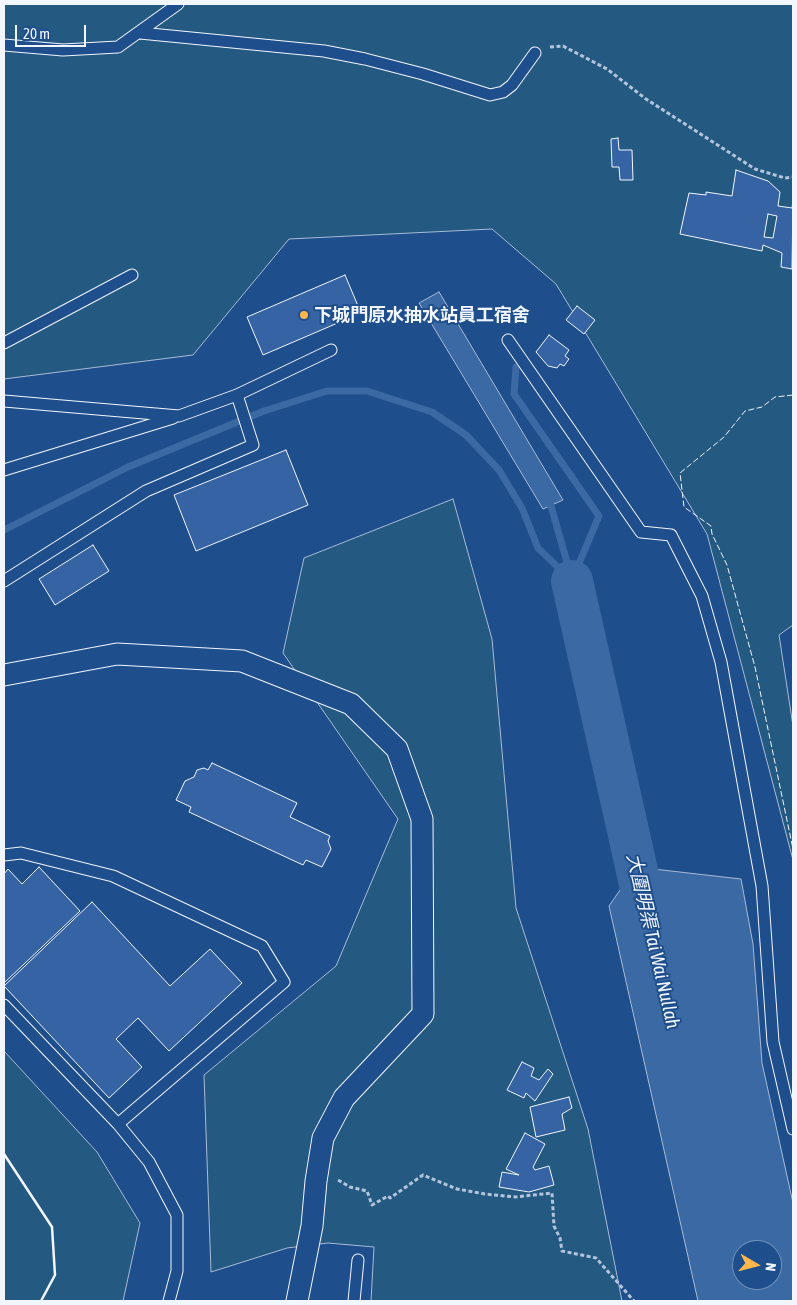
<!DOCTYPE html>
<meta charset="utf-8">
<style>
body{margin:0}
#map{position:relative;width:797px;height:1305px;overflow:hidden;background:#1f4e8c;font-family:"Asap Condensed",sans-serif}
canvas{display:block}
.frame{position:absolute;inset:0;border:5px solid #f2f6ff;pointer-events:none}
.north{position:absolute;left:732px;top:1240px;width:50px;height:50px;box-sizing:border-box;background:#1f4e8c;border:1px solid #7391ba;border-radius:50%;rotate:98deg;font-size:14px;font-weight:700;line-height:20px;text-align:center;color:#f2f6ff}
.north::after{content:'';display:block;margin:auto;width:18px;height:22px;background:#ffb74d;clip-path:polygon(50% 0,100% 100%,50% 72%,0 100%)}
.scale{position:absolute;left:15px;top:25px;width:71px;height:22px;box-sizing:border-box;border:2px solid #f2f6ff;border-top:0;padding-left:6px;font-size:15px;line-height:18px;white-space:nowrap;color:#f2f6ff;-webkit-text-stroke:4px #1f4e8c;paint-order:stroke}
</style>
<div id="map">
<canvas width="797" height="1305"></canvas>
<div class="frame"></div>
<div class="north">N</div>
<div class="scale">20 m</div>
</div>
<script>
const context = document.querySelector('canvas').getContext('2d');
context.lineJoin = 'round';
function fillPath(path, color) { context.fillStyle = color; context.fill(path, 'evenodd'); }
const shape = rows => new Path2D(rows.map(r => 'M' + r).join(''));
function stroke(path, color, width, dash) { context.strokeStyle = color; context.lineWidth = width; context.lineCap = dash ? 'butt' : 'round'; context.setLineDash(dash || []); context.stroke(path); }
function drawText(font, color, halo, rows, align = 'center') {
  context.font = font + ' "Asap Condensed","Noto Sans TC",sans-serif'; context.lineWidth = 4; context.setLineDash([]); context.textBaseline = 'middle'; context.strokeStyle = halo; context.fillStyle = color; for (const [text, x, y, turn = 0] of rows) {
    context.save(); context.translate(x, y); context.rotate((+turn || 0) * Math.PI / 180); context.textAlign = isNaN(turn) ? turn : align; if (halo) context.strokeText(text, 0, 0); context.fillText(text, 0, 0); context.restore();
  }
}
const green = shape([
 [4,4,793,4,793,625,779,635,793,726,793,860,707,534,556,284,492,229,289,239,193,355,4,379,4,4],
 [453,499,492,639,516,908,588,1129,622,1301,371,1301,374,1247,328,1243,287,1248,211,1272,204,1075,336,966,398,819,283,653,304,558,453,499],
 [4,1051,97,1152,140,1223,123,1301,4,1301,4,1051]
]);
fillPath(green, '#245a82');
stroke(green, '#a8bbd7', 1);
const water = shape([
 [439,292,563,500,543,509,419,303,439,292],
 [636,867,741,879,753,944,762,1063,793,1203,793,1301,698,1301,609,906,636,867],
 [742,1250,772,1250,772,1280,742,1280,742,1250]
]);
fillPath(water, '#3b69a3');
stroke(water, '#a8bbd7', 1);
stroke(shape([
 [516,367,514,394,599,516,572,580],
 [546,498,551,506,572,580],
 [4,530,128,467,264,411,327,391,367,391,432,412,466,435,499,470,522,508,538,548,572,581]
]), '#3b69a3', 7);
stroke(shape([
 [572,581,649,924]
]), '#3b69a3', 42);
const building = shape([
 [618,138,619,150,632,150,633,180,620,180,619,167,612,167,611,139,618,138],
 [736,170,768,181,780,192,778,206,792,208,793,201,792,269,781,267,782,253,763,245,762,251,680,234,689,193,706,195,706,192,732,196,736,170],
 [768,214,777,216,773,238,764,237,768,214],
 [345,275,361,313,263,355,247,317,345,275],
 [577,306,595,320,584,334,566,320,577,306],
 [549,335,569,350,565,356,569,359,564,366,560,364,557,368,548,366,536,352,549,335],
 [286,450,308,505,196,551,174,495,286,450],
 [93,545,109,571,55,605,39,579,93,545],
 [212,763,297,803,290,817,330,836,328,841,331,849,322,867,306,860,303,865,189,812,191,807,176,800,185,781,194,777,197,770,204,768,208,770,212,763],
 [39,867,80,911,4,983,4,874,8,869,22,884,39,867],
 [92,902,170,986,210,949,242,983,169,1051,138,1018,116,1039,142,1067,109,1098,4,986,92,902],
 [522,1062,534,1068,531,1076,539,1080,548,1069,553,1074,535,1101,526,1093,524,1098,507,1090,522,1062],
 [569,1097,572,1108,562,1114,565,1130,536,1137,530,1107,569,1097],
 [525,1133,545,1144,533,1167,535,1170,549,1166,554,1185,529,1192,499,1187,502,1172,519,1175,506,1169,525,1133]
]);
fillPath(building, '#3563a3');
stroke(building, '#f2f6ff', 1);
const lane = shape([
 [140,33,324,51,365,59,423,74,490,95,503,92,512,85,535,53],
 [4,45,63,50,118,47,178,4],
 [508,340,641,532,671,535,702,596,721,662,762,886,773,1042,793,1129],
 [4,343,132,275],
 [4,401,179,416,237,395,331,350],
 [4,470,173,418],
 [4,581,146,491,253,445,237,395],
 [4,855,21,853,113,876,262,946,284,982,118,1124],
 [4,1005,118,1124,149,1162,177,1215,177,1271,169,1301],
 [354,1301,358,1260]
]);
const street = shape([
 [4,675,117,654,242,661,351,704,397,749,422,819,423,1014,344,1098,323,1138,316,1181,312,1226,297,1301]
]);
stroke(lane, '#f2f6ff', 13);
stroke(street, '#f2f6ff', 23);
stroke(shape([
 [550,47,563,46,607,69,646,99,755,169,785,178,793,177],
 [338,1180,350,1187,367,1191,372,1205,388,1196,390,1198,423,1175,457,1189,485,1194,515,1197,552,1193,554,1226,560,1238,562,1251,596,1258,634,1301]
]), '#b3c4dc', 3, [4, 2.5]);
stroke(lane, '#1f4e8c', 11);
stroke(street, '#1f4e8c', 21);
stroke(shape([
 [793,395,775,397,762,407,745,411,724,437,680,473,684,507,711,526,712,534,727,565,755,667,793,849]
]), '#f2f6ff', 1, [6, 2.5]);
stroke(shape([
 [4,1154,52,1227,55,1275,41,1301]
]), '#f2f6ff', 2.5);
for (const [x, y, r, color] of [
 [304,315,5,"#ffb74d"]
]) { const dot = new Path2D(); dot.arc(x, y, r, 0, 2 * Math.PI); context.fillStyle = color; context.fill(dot); stroke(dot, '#1f4e8c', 2); }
drawText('bold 18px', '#f2f6ff', '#1f4e8c', [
 ["下城門原水抽水站員工宿舍",314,315]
], 'left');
drawText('italic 19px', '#f2f6ff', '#1f4e8c', [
 ["大圍明渠 Tai Wai Nullah",653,941,77]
]);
</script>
